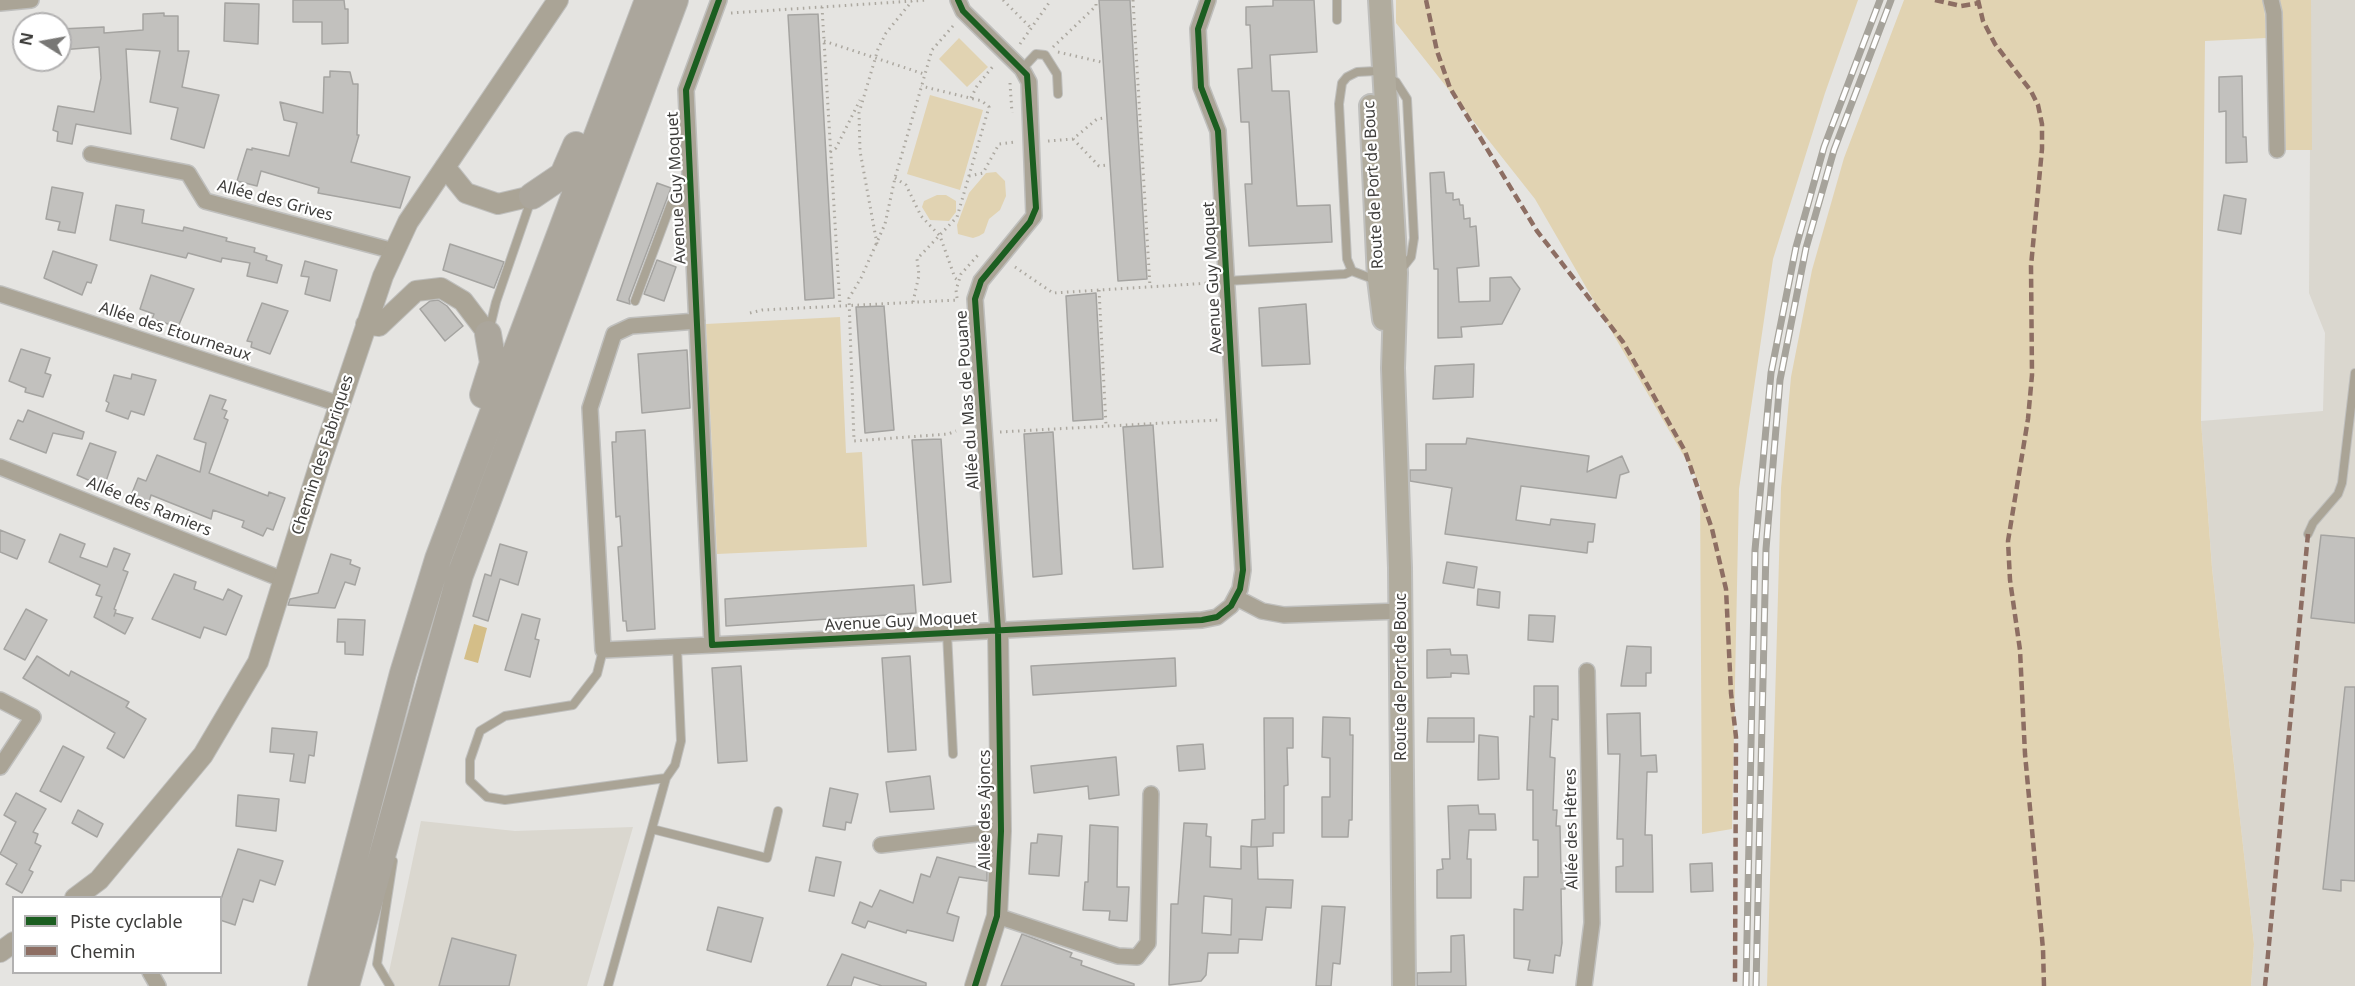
<!DOCTYPE html>
<meta charset="utf-8">
<style>
body{margin:0}
#map{position:relative;width:2355px;height:986px;overflow:hidden;background:#e5e4e1;font-family:"Noto Sans",sans-serif}
canvas{display:block}
.legend{position:absolute;left:12px;top:896px;width:210px;height:78px;box-sizing:border-box;background:#fff;border:2px solid #b2b1b1;margin:0;padding:8px 10px;list-style:none;font-size:18px;color:#3e3d3b}
.legend li{display:flex;align-items:center;gap:12px;height:30px}
.legend b{width:30px;border:2px solid #b2b1b1}
.north{position:absolute;left:12px;top:12px;width:60px;height:60px;box-sizing:border-box;background:#fff;border:2px solid #b2b1b1;border-radius:50%;rotate:281deg;font-size:16px;font-weight:700;line-height:24px;text-align:center;color:#3e3d3b}
.north::after{content:'';display:block;margin:auto;width:21px;height:27px;background:#787775;clip-path:polygon(50% 0,100% 100%,50% 72%,0 100%)}
</style>
<div id="map">
<canvas width="2355" height="986"></canvas>
<ul class="legend">
<li><b style="height:8px;background:#1b5e20"></b>Piste cyclable</li>
<li><b style="height:8px;background:#8d6e63"></b>Chemin</li>
</ul>
<div class="north">N</div>
</div>
<script>
const context = document.querySelector('canvas').getContext('2d');
context.lineJoin = 'round';
function fillPath(path, color) { context.fillStyle = color; context.fill(path, 'evenodd'); }
const shape = rows => new Path2D(rows.map(r => 'M' + r).join(''));
function stroke(path, color, width, dash) { context.strokeStyle = color; context.lineWidth = width; context.lineCap = dash ? 'butt' : 'round'; context.setLineDash(dash || []); context.stroke(path); }
function drawText(font, color, halo, rows, align = 'center') {
  context.font = font + ' "Noto Sans",sans-serif'; context.lineWidth = 4.5; context.setLineDash([]); context.textBaseline = 'middle'; context.strokeStyle = halo; context.fillStyle = color; for (const [text, x, y, turn = 0] of rows) {
    context.save(); context.translate(x, y); context.rotate((+turn || 0) * Math.PI / 180); context.textAlign = isNaN(turn) ? turn : align; if (halo) context.strokeText(text, 0, 0); context.fillText(text, 0, 0); context.restore();
  }
}
fillPath(shape([
 [2311,0,2355,0,2355,986,2251,986,2254,944,2212,568,2201,421,2323,411,2325,333,2309,293],
 [421,821,515,831,633,827,587,986,386,986]
]), '#dad7cf');
fillPath(shape([
 [1396,0,1858,0,1825,93,1773,259,1739,489,1732,829,1702,834,1700,484,1535,199,1396,23],
 [1904,0,2264,0,2266,38,2205,41,2201,421,2212,568,2254,944,2251,986,1767,986,1781,488,1791,377,1812,270,1844,158],
 [2277,0,2311,0,2312,150,2284,150],
 [959,38,988,67,967,87,939,59],
 [930,95,983,110,960,190,907,174],
 [996,172,1005,181,1006,196,1000,210,989,219,984,233,979,236,973,238,958,234,957,225,969,193,986,173],
 [937,195,946,195,956,201,956,212,949,221,930,220,922,207,924,201],
 [840,317,846,453,862,452,867,547,717,554,706,324]
]), '#e1d3b2');
fillPath(shape([
 [474,624,487,628,478,663,464,659]
]), '#d4be88');
const building = shape([
 [293,0,344,0,345,9,348,9,348,43,322,44,322,22,293,22,293,0],
 [1099,0,1130,0,1147,279,1118,281,1099,0],
 [1273,0,1314,0,1317,52,1270,55,1272,91,1289,91,1297,206,1330,205,1332,242,1249,246,1245,184,1252,184,1249,122,1241,122,1238,69,1252,68,1250,25,1246,25,1246,7,1273,6,1273,0],
 [225,3,259,4,258,44,224,41,225,3],
 [164,13,164,16,178,16,178,51,189,51,182,87,219,95,204,148,171,139,178,108,150,102,160,51,126,49,131,134,76,124,72,144,57,141,58,132,53,130,58,106,94,112,101,78,99,47,60,50,60,29,104,27,104,33,143,30,143,14,164,13],
 [818,14,834,298,805,300,788,15,818,14],
 [330,71,350,72,353,84,358,84,357,135,359,135,351,162,410,177,400,208,318,193,319,188,261,171,257,186,237,181,247,149,252,150,252,148,289,156,297,123,284,120,280,102,323,113,324,77,330,77,330,71],
 [2242,76,2243,137,2246,137,2247,162,2226,163,2226,111,2219,112,2219,77,2242,76],
 [1444,172,1446,193,1453,193,1453,200,1459,199,1460,205,1463,205,1464,219,1470,218,1470,227,1476,226,1479,266,1457,268,1459,302,1490,301,1490,278,1511,277,1520,289,1502,324,1461,327,1462,337,1438,338,1438,269,1434,269,1430,173,1444,172],
 [657,183,671,188,629,299,630,304,617,300,657,183],
 [52,187,83,193,75,233,58,230,60,222,46,219,52,187],
 [2224,195,2246,199,2241,234,2218,230,2224,195],
 [116,205,144,210,142,223,183,231,184,227,227,238,226,241,255,248,254,252,267,256,266,260,282,265,277,283,247,276,250,263,222,258,221,262,188,253,186,258,110,240,116,205],
 [450,244,504,262,494,288,443,270,450,244],
 [53,251,97,265,91,283,87,282,82,295,44,278,53,251],
 [657,260,676,267,664,301,644,294,657,260],
 [305,261,337,270,330,301,305,294,309,277,301,276,305,261],
 [151,275,194,289,178,327,152,319,154,314,140,309,151,275],
 [1096,293,1103,419,1073,421,1066,296,1096,293],
 [438,300,447,306,463,326,445,341,420,309,430,301,438,300],
 [262,303,288,311,270,354,251,347,252,342,247,341,262,303],
 [1306,304,1310,364,1262,366,1259,308,1306,304],
 [884,306,894,430,865,433,856,307,884,306],
 [21,349,50,358,45,373,51,375,43,397,25,392,26,388,9,381,21,349],
 [687,350,690,408,642,413,638,354,687,350],
 [1474,364,1473,397,1433,399,1435,366,1474,364],
 [132,374,156,380,144,415,131,411,128,419,106,411,109,403,106,401,114,375,131,379,132,374],
 [210,395,226,400,222,409,227,411,224,418,228,420,209,473,268,496,269,492,285,498,273,530,267,528,263,536,242,527,244,521,213,510,211,519,151,495,148,505,130,498,138,478,146,481,157,455,200,472,206,443,194,439,210,395],
 [28,410,84,432,82,439,53,433,46,453,10,439,18,420,23,422,28,410],
 [1153,425,1163,567,1133,569,1123,427,1153,425],
 [645,430,655,629,627,631,626,621,623,621,618,547,622,546,620,516,616,517,612,442,616,442,616,432,645,430],
 [1053,432,1062,574,1033,577,1024,434,1053,432],
 [1467,438,1589,456,1587,472,1622,456,1629,472,1620,475,1616,498,1521,486,1516,520,1550,525,1551,519,1595,524,1593,542,1588,542,1587,553,1445,534,1452,488,1410,481,1410,470,1426,470,1426,444,1466,444,1467,438],
 [941,439,951,582,923,585,912,440,941,439],
 [90,443,116,452,104,487,77,475,90,443],
 [0,530,25,540,17,559,0,552,0,530],
 [60,534,85,544,80,557,107,567,114,548,130,554,123,570,128,572,114,609,116,610,114,616,115,613,133,618,125,634,94,617,102,597,96,595,100,585,49,562,60,534],
 [2321,535,2355,538,2355,623,2311,618,2321,535],
 [500,544,527,552,518,585,500,579,488,621,473,616,485,574,491,576,500,544],
 [331,554,351,560,350,564,360,568,355,585,345,582,335,608,288,605,290,599,318,593,331,554],
 [1447,562,1477,567,1474,588,1443,583,1447,562],
 [174,574,196,582,194,589,223,600,228,589,242,596,226,635,204,627,200,638,152,619,174,574],
 [914,585,916,613,726,626,725,599,914,585],
 [1478,589,1500,592,1499,608,1477,605,1478,589],
 [26,609,47,620,25,660,4,649,26,609],
 [522,614,540,619,535,639,539,640,530,677,505,670,522,614],
 [1529,615,1555,616,1553,642,1528,640,1529,615],
 [338,619,365,620,363,655,345,654,345,642,337,642,338,619],
 [1627,646,1651,647,1651,673,1646,673,1646,686,1621,686,1627,646],
 [1450,649,1451,655,1467,655,1469,674,1451,673,1451,677,1427,678,1427,650,1450,649],
 [37,656,69,676,71,671,129,702,126,707,146,719,124,758,107,748,115,733,23,678,37,656],
 [910,656,916,750,888,752,882,658,910,656],
 [1175,658,1176,686,1033,695,1031,666,1175,658],
 [741,666,747,761,718,763,712,668,741,666],
 [1534,686,1558,686,1558,720,1552,719,1550,757,1555,758,1553,810,1557,810,1556,826,1560,826,1561,873,1566,873,1565,889,1561,889,1562,943,1560,956,1555,955,1553,973,1528,970,1530,960,1514,958,1514,909,1523,910,1524,877,1538,877,1538,840,1533,840,1533,790,1527,790,1530,716,1534,717,1534,686],
 [2345,687,2355,687,2355,881,2341,880,2341,891,2323,889,2345,687],
 [1640,713,1641,756,1656,755,1657,772,1647,772,1645,835,1652,835,1653,892,1616,892,1616,867,1623,866,1623,839,1617,839,1620,754,1608,754,1607,714,1640,713],
 [1323,717,1350,718,1350,735,1353,735,1352,820,1349,820,1348,837,1322,837,1322,797,1330,797,1330,758,1322,757,1323,717],
 [1264,718,1293,718,1293,748,1287,748,1288,785,1284,786,1284,833,1273,833,1273,846,1252,847,1257,847,1258,879,1293,880,1291,908,1266,907,1262,940,1239,939,1238,953,1208,953,1206,975,1201,981,1169,985,1171,904,1178,904,1184,823,1207,824,1206,836,1211,837,1210,867,1241,869,1241,846,1251,847,1252,820,1265,819,1264,718],
 [1204,896,1232,899,1231,935,1202,933,1204,896],
 [1428,718,1474,718,1474,742,1427,742,1428,718],
 [272,728,317,732,314,756,309,755,305,783,290,781,294,754,270,752,272,728],
 [1479,735,1498,737,1499,779,1478,780,1479,735],
 [1203,744,1205,769,1179,771,1177,746,1203,744],
 [63,746,84,757,61,802,40,791,63,746],
 [1116,757,1119,795,1089,799,1088,786,1034,793,1031,766,1116,757],
 [930,776,934,809,890,812,886,782,930,776],
 [830,788,858,794,851,823,846,822,845,830,823,826,830,788],
 [16,793,46,809,33,832,38,834,35,843,41,846,29,870,33,872,22,893,6,884,17,864,0,854,16,822,4,815,16,793],
 [238,795,279,799,276,831,236,826,238,795],
 [1478,805,1479,814,1495,814,1496,830,1469,830,1467,859,1471,859,1471,898,1437,898,1437,870,1443,869,1442,859,1450,859,1448,806,1478,805],
 [78,810,103,824,97,837,72,823,78,810],
 [1090,825,1118,827,1117,887,1129,887,1127,921,1109,920,1110,911,1083,910,1085,882,1088,882,1090,825],
 [1038,834,1062,836,1059,876,1029,874,1031,843,1037,843,1038,834],
 [238,849,283,861,275,885,260,880,253,902,243,899,235,925,220,920,220,902,238,849],
 [816,857,841,862,834,896,809,891,816,857],
 [937,857,987,870,987,881,959,877,947,913,959,917,953,941,907,930,906,933,868,921,865,928,852,923,860,902,872,907,880,890,913,903,921,874,930,877,937,857],
 [1712,863,1713,891,1691,892,1690,864,1712,863],
 [1322,906,1345,907,1340,964,1333,963,1331,986,1316,986,1322,906],
 [718,907,763,918,751,962,707,950,718,907],
 [1022,934,1072,953,1070,957,1082,961,1081,965,1134,984,1134,986,1001,986,1022,934],
 [1464,935,1466,986,1417,986,1417,973,1451,972,1451,936,1464,935],
 [452,938,516,955,509,986,439,986,452,938],
 [842,954,926,983,926,986,882,986,854,977,851,986,827,986,842,954]
]);
fillPath(building, '#c2c1be');
stroke(building, '#a5a4a1', 1.5);
const service = shape([
 [1337,0,1337,20],
 [1022,69,1036,54,1045,55,1057,74,1058,94],
 [1376,71,1396,82,1407,99,1414,238,1411,257,1404,266,1396,273,1373,279,1352,271,1347,259,1339,104,1342,83,1347,77,1357,72,1376,71],
 [1227,281,1345,274,1352,271],
 [635,301,671,204,692,202],
 [489,331,496,302,531,200],
 [2308,534,2313,523,2338,494,2342,483,2355,373],
 [947,633,953,754],
 [603,650,597,674,573,705,505,716,480,731,470,760,470,781,487,797,505,800,666,778,675,765,681,741,677,647],
 [652,829,767,858,778,811],
 [390,986,377,964,393,861],
 [608,986,666,778]
]);
const minor = shape([
 [719,0,686,90,712,645,1202,620,1217,617,1231,606,1240,589,1243,570,1218,131,1201,87,1198,29,1208,0],
 [958,0,963,11,1022,69,1029,82,1034,216,981,281,975,299,998,630],
 [2271,0,2274,13,2277,150],
 [0,3,31,0],
 [91,154,188,173,205,201,394,251],
 [0,294,339,404],
 [697,321,631,326,614,334,590,408,603,650,712,645],
 [0,467,284,580],
 [1237,598,1262,611,1284,615,1401,611],
 [0,700,33,717,0,767],
 [881,845,1001,831],
 [997,916,1118,956,1137,957,1148,943,1151,794],
 [150,972,158,986],
 [1584,986,1592,923,1587,671]
]);
const tertiary = shape([
 [445,167,466,193,498,204,532,196],
 [366,324,379,326,416,291,441,288,463,301,488,334],
 [75,898,99,880,203,755,258,662,320,463,383,276,408,222,558,0],
 [0,952,14,942],
 [975,986,997,916,1001,831,998,630]
]);
const secondary = shape([
 [1380,0,1396,273,1393,368,1400,568,1404,986],
 [1371,106,1379,279,1384,319]
]);
const trunk = shape([
 [532,196,563,175,576,145],
 [483,395,493,363,488,334],
 [321,986,403,673,438,559,648,0],
 [346,986,460,575,675,0]
]);
stroke(service, '#bfbfbd', 10);
stroke(minor, '#bfbfbd', 18);
stroke(tertiary, '#bfbfbd', 22);
stroke(secondary, '#bfbfbd', 26);
stroke(trunk, '#bfbfbd', 28);
stroke(shape([
 [1003,0,1031,28],
 [1133,0,1150,287],
 [822,7,840,306],
 [731,13,928,0],
 [953,26,932,50,895,178,885,224,861,278,849,298,854,441,948,434,956,431],
 [824,41,924,74],
 [1020,44,1051,0],
 [1053,47,1096,6,1096,0],
 [1058,52,1101,62],
 [1010,83,1012,113],
 [971,98,977,86,994,65],
 [1073,139,1099,166,1107,165],
 [1048,141,1073,139,1097,119,1104,118],
 [830,152,836,148,860,100],
 [969,176,983,173,999,144,1015,142],
 [895,178,906,185,921,216,940,236,955,278,959,281],
 [877,244,860,151,859,113,878,49,886,33,912,1],
 [1015,267,1053,293,1210,283],
 [1099,290,1106,425],
 [957,298,956,290,961,274,978,255],
 [913,302,919,275,917,259,957,217,989,107,982,101,921,86],
 [750,313,762,310,958,300],
 [1000,432,1218,420]
]), '#aca8a0', 3, [1.5, 4.5]);
stroke(service, '#aaa496', 8);
stroke(minor, '#aaa496', 15);
stroke(tertiary, '#aaa496', 20);
stroke(secondary, '#b1ac9e', 22);
stroke(trunk, '#aba69c', 26);
const rail = shape([
 [1746,986,1755,550,1771,373,1796,247,1824,147,1880,0],
 [1756,986,1766,549,1780,380,1806,248,1834,150,1891,0]
]);
stroke(rail, '#a6a39b', 7);
stroke(rail, '#fff', 4.5, [14]);
stroke(shape([
 [1426,0,1437,51,1450,88,1537,231,1623,342,1685,451,1712,529,1726,589,1731,693,1736,737,1735,986],
 [1935,0,1961,6,1979,3],
 [1978,0,1983,21,1995,44,2031,91,2038,105,2042,124,2042,149,2031,266,2032,375,2028,419,2008,541,2010,580,2020,650,2025,754,2043,949,2044,986],
 [2265,986,2308,534]
]), '#8d6e63', 4.5, [9, 4.5]);
stroke(shape([
 [719,0,686,90,712,645,1202,620,1217,617,1231,606,1240,589,1243,570,1218,131,1201,87,1198,29,1208,0],
 [958,0,963,11,1027,75,1036,208,1030,222,981,281,975,299,998,630,1001,831,997,916,975,986]
]), '#1b5e20', 6);
drawText('16px', '#3e3d3b', '#fff', [
 ["Route de Port de Bouc",1374,185,-93],
 ["Avenue Guy Moquet",677,188,-93],
 ["Allée des Grives",275,201,15],
 ["Avenue Guy Moquet",1213,278,-93],
 ["Allée des Etourneaux",175,332,18],
 ["Allée du Mas de Pouane",968,400,-94],
 ["Chemin des Fabriques",323,455,-72],
 ["Allée des Ramiers",149,507,22],
 ["Avenue Guy Moquet",901,622,-3],
 ["Route de Port de Bouc",1401,677,-90],
 ["Allée des Ajoncs",985,810,-90],
 ["Allée des Hêtres",1572,829,-91]
]);
</script>
